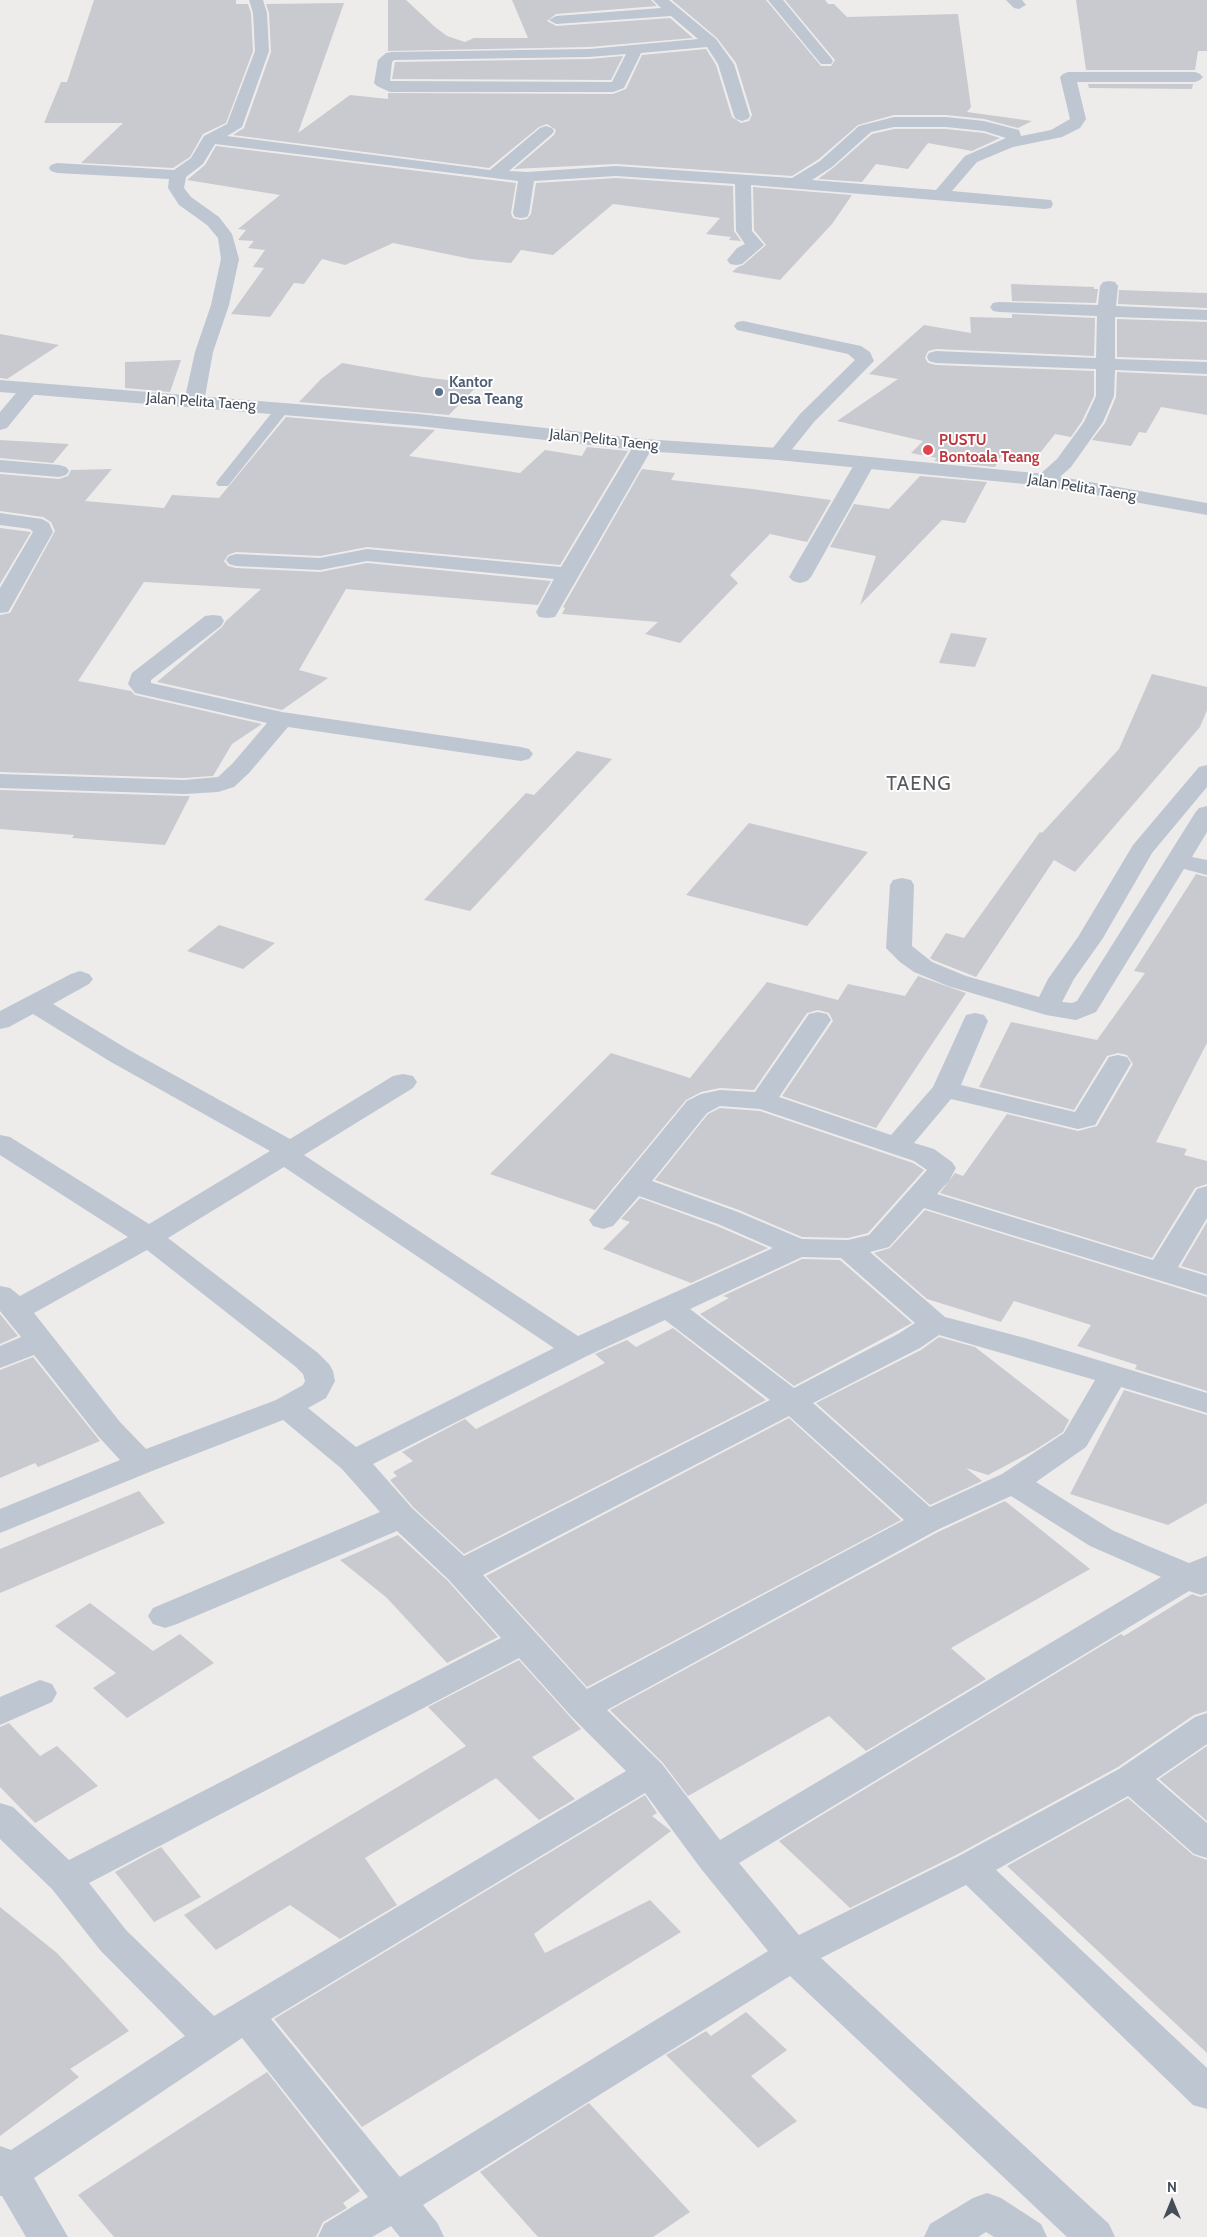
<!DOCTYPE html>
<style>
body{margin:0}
#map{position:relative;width:1207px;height:2237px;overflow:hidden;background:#eeebeb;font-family:Cabin,sans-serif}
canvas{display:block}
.north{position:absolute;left:1147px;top:2177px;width:50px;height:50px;-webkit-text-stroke:4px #fff;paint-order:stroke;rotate:0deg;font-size:14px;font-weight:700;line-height:20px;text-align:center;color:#444d58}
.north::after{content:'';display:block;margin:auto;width:18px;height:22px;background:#444d58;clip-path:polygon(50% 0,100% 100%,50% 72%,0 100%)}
</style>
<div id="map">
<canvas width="1207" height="2237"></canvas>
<div class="north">N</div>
</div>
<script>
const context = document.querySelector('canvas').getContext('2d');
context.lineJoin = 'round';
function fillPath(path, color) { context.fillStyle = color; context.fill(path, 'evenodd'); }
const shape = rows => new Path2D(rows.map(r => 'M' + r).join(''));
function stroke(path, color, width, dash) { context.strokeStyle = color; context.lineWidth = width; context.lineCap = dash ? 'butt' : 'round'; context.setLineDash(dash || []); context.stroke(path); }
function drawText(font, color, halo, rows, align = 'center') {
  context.font = font + ' Cabin,sans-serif'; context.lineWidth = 4; context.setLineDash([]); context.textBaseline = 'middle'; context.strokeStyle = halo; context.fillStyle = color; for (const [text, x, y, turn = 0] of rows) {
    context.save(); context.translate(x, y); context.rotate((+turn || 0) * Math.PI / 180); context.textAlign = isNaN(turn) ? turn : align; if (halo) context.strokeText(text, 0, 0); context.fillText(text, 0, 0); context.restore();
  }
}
fillPath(shape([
 [94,0,236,0,236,4,248,4,251,13,253,51,226,123,203,134,190,157,173,168,81,163,123,123,44,123,61,82,67,82],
 [388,0,406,0,435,27,447,36,465,42,474,38,528,38,512,0,651,0,657,6,556,14,547,21,556,26,670,18,693,38,589,47,388,51],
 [672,0,766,0,821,66,831,66,835,60,785,0,825,0,828,4,834,4,847,17,958,14,971,107,967,112,1032,121,1018,128,984,119,946,115,894,115,858,125,819,159,792,176,616,164,514,169,554,135,556,130,547,124,539,127,489,168,233,135,244,128,271,52,269,13,266,4,344,3,298,133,350,95,388,99,388,93,613,94,626,89,642,55,706,49,716,65,732,117,741,123,749,121,752,115,736,63,717,38],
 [1076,0,1207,0,1207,51,1198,51,1195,70,1086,70],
 [623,56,611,80,392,79,395,62,589,59],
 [1088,84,1193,84,1192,89,1089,88],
 [894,129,946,129,984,133,1000,138,972,151,928,143,908,169,876,164,862,182,818,179,833,168,872,134],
 [216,146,516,183,511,213,513,218,521,220,527,219,531,214,536,183,616,178,733,186,734,231,741,241,729,240,731,237,706,234,720,218,613,204,553,255,521,250,511,263,471,259,393,243,345,265,322,259,304,284,294,283,270,317,231,314,264,268,253,267,265,250,248,248,254,241,238,240,246,230,238,229,280,195,187,180,205,165],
 [753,187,852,195,832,224,780,280,732,272,738,267,743,265,766,245,754,230],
 [1011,284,1094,287,1094,289,1098,289,1096,303,1012,301],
 [1119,290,1207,293,1207,308,1118,304],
 [1012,314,1095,318,1094,356,936,349,928,351,925,358,928,363,936,365,1094,371,1094,396,1082,421,1071,437,1055,434,1036,458,1003,452,995,467,934,461,937,458,911,453,923,441,837,421,898,379,869,374,924,325,971,333,970,317,1012,318],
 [1117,319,1207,322,1207,360,1117,357],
 [0,334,59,345,7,379,0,378],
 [181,360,170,392,125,388,125,362],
 [342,363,423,377,479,384,449,415,299,402,321,379],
 [1117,372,1207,376,1207,415,1161,407,1146,433,1139,432,1131,446,1092,440,1105,423,1116,397],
 [286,417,435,430,409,456,520,473,545,450,582,456,587,447,628,451,560,565,367,547,320,556,236,552,228,555,224,561,228,566,236,568,320,572,367,563,551,581,538,605,346,589,299,670,328,678,282,710,157,682,222,627,226,621,261,589,144,582,78,681,131,691,135,695,262,724,232,744,213,776,184,778,0,772,0,615,10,613,55,531,51,522,43,517,0,511,0,474,59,479,68,476,71,470,112,469,85,501,164,508,172,495,219,498],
 [0,440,69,444,53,463,0,458],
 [642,469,675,473,671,480,752,489,831,500,807,542,770,534,730,575,738,583,680,643,645,634,658,622,562,614,565,608,563,607],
 [920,476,987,482,965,523,942,520,860,605,876,556,830,547,854,504,889,509],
 [0,528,31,532,0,584],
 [951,633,987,638,975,667,939,663],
 [1152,674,1207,687,1207,710,1200,727,1075,872,1054,860,976,977,933,960,930,958,946,933,964,938,1040,832,1042,833,1119,749],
 [577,751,612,759,470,911,424,900,526,793,534,795],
 [0,790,184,796,190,796,165,845,72,838,74,835,0,829],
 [749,823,868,852,807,926,686,895],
 [1196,874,1207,877,1207,1043,1156,1142,1187,1149,1184,1155,1207,1161,1207,1184,1195,1188,1152,1258,940,1193,955,1173,963,1176,1007,1114,1078,1131,1097,1126,1133,1064,1127,1055,1118,1053,1107,1056,1074,1110,979,1087,1011,1022,1097,1040,1145,973,1134,971],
 [219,925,275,943,243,969,187,951],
 [918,976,966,993,876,1128,782,1096,833,1021,829,1013,818,1010,807,1013,754,1090,720,1088,701,1092,686,1100,595,1210,490,1174,611,1053,690,1078,767,982,838,1000,848,984,905,996],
 [720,1108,760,1111,913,1163,924,1170,868,1233,848,1238,802,1237,739,1210,655,1180,708,1114],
 [640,1198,717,1226,768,1248,691,1283,603,1249,630,1222,621,1219],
 [925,1210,1207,1297,1207,1391,1135,1369,1137,1365,1077,1346,1091,1325,1014,1301,1001,1322,927,1299,874,1253,890,1248],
 [1207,1222,1207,1274,1181,1266],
 [802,1259,840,1260,912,1323,794,1386,700,1314,729,1298,723,1296],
 [0,1314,18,1336,0,1344],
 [673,1328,766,1400,464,1554,413,1507,390,1480,397,1476,393,1472,413,1461,402,1452,465,1419,476,1429,605,1363,595,1354,627,1340,636,1347],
 [939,1337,975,1347,1069,1420,1063,1432,1035,1450,988,1475,966,1468,982,1481,930,1505,816,1403,921,1350],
 [33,1357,100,1441,38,1467,35,1463,0,1478,0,1370],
 [1124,1390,1207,1415,1207,1503,1168,1525,1070,1494],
 [789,1418,901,1520,587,1687,486,1576],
 [139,1491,165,1523,0,1593,0,1549],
 [1005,1501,1090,1569,951,1648,986,1679,866,1751,829,1716,688,1796,663,1763,610,1710,938,1532],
 [398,1535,448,1581,498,1637,447,1663,387,1598,340,1560],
 [1192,1594,1200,1597,1207,1595,1207,1711,1194,1715,1118,1767,956,1855,850,1908,779,1841,1121,1634,1124,1636],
 [90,1603,153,1651,180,1634,214,1663,127,1718,93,1688,116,1673,55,1626],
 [519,1660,581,1729,532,1757,575,1799,539,1820,496,1778,365,1858,397,1905,340,1939,290,1905,216,1950,184,1915,466,1746,428,1707],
 [9,1723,40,1756,57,1746,98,1786,35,1823,0,1787,0,1727],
 [1207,1746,1207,1821,1159,1779],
 [645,1795,657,1813,652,1816,671,1831,534,1934,545,1953,650,1900,681,1932,362,2127,274,2019],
 [1128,1798,1193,1855,1207,1860,1207,2053,1007,1866],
 [161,1847,201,1897,154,1922,115,1872],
 [0,1907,57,1953,129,2031,70,2069,79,2077,0,2136],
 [746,2012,787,2050,751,2076,797,2121,758,2148,666,2055,706,2031,711,2036],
 [267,2072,360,2191,343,2203,347,2208,323,2222,316,2237,114,2237,78,2195],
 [589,2103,690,2212,653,2237,538,2237,480,2172]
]), '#c8cad0');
fillPath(shape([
 [283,404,290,408,288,411,228,486,218,486,216,483,218,480,278,405,283,404]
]), '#bec6d1');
fillPath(shape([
 [249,0,263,0,267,13,269,51,242,127,227,136,490,170,540,128,546,126,552,128,554,131,552,134,509,171,527,172,616,166,792,178,820,161,859,126,894,117,946,117,984,121,1019,130,1021,136,1051,130,1070,119,1060,77,1063,74,1068,72,1195,72,1200,74,1203,77,1200,80,1195,82,1077,82,1086,119,1080,128,1062,137,1013,147,977,162,952,191,1051,200,1053,204,1051,208,1045,209,751,185,752,231,764,245,742,264,736,265,730,264,727,260,737,248,745,244,736,231,735,184,616,176,534,181,529,213,527,217,521,218,515,217,513,213,518,181,215,144,203,164,186,177,184,188,191,197,219,217,232,234,239,259,229,305,213,352,204,402,201,406,194,408,187,406,184,402,195,352,211,305,221,259,218,238,207,225,179,205,168,188,169,179,57,173,51,171,49,168,51,165,57,163,174,170,191,158,204,136,227,124,255,51,253,13,249,0],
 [894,127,946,127,984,131,1006,138,965,156,936,190,812,180,832,167,871,132,894,127],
 [653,0,669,0,716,39,734,64,750,116,748,119,742,121,736,119,734,116,718,64,707,47,641,53,624,88,613,92,390,92,377,86,374,83,378,60,386,53,391,52,589,49,698,39,671,16,556,24,549,20,556,16,661,8,653,0],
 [626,54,612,82,390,81,392,62,394,60,589,57,626,54],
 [768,0,783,0,831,58,833,61,831,64,821,64,768,0],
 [1006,0,1022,0,1026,5,1019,9,1014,8,1006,0],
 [1109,281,1115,282,1118,286,1116,306,1207,310,1207,320,1115,317,1115,359,1207,362,1207,374,1115,370,1114,396,1103,422,1071,467,1052,484,1045,486,1038,484,1035,480,1038,476,1057,459,1084,422,1096,396,1096,369,936,363,929,361,927,357,929,353,936,351,1096,358,1097,316,999,312,993,311,990,307,993,303,999,302,1098,305,1100,286,1103,282,1109,281],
 [743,321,861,346,870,352,874,361,814,422,785,458,778,460,771,458,768,454,800,414,855,360,848,354,737,330,734,326,737,322,743,321],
 [29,384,36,386,38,390,7,428,0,430,0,412,22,386,29,384],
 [644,439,651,441,654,445,555,617,547,618,539,617,536,612,554,579,367,561,320,570,236,566,229,564,226,560,229,556,236,554,320,558,367,549,561,567,634,445,637,441,644,439],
 [865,457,872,459,875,463,811,577,807,581,800,583,793,581,789,577,855,463,858,459,865,457],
 [0,460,59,465,66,467,69,471,66,475,59,477,0,472,0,460],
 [0,513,42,519,49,523,53,532,11,607,8,612,0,613,0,588,33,532,30,529,0,525,0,513],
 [213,615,221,616,224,621,221,626,151,680,151,683,282,712,521,747,529,749,533,754,529,759,521,761,288,727,249,773,234,787,218,792,184,794,0,788,0,774,184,780,218,777,233,763,267,723,135,693,128,684,132,673,205,616,213,615],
 [1207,765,1207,787,1152,853,1103,938,1074,979,1062,1002,1072,1003,1077,1001,1195,813,1199,808,1207,806,1207,832,1192,857,1207,860,1207,875,1184,869,1096,1012,1076,1020,1046,1015,948,986,914,972,900,962,886,948,890,885,893,880,902,878,911,880,914,885,912,946,932,962,966,976,1039,997,1048,979,1078,937,1133,845,1199,767,1207,765],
 [80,971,89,974,93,979,89,984,53,1004,129,1050,290,1139,393,1076,403,1074,413,1076,417,1082,413,1088,304,1155,578,1336,773,1248,718,1224,639,1196,613,1226,603,1229,593,1226,589,1220,687,1101,701,1094,720,1090,755,1092,809,1014,818,1012,827,1014,831,1020,779,1097,891,1135,933,1087,966,1015,975,1013,984,1015,988,1021,961,1085,1075,1112,1109,1057,1118,1055,1127,1057,1131,1063,1095,1125,1078,1129,951,1099,914,1143,934,1149,952,1162,956,1168,949,1181,937,1194,1153,1260,1197,1189,1207,1186,1207,1218,1178,1267,1207,1276,1207,1295,924,1208,889,1247,870,1252,945,1317,1025,1338,1207,1393,1207,1413,1121,1387,1086,1447,1036,1482,1112,1530,1148,1546,1189,1563,1207,1556,1207,1593,1201,1595,1189,1591,739,1863,799,1935,957,1857,1119,1769,1195,1717,1207,1713,1207,1744,1156,1779,1207,1823,1207,1858,1194,1854,1128,1796,996,1870,1207,2068,1207,2109,1193,2105,966,1885,821,1958,1109,2224,1115,2237,1067,2237,790,1976,423,2205,438,2224,444,2237,400,2237,391,2226,372,2237,318,2237,324,2224,368,2197,242,2038,34,2178,68,2237,26,2237,2,2196,0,2196,0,2146,11,2150,185,2036,100,1950,52,1889,0,1839,0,1803,13,1807,69,1860,501,1638,449,1580,397,1531,177,1624,165,1628,153,1624,148,1616,153,1608,380,1512,342,1469,283,1420,152,1471,0,1533,0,1509,120,1460,98,1436,34,1355,0,1368,0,1346,21,1337,0,1311,0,1286,10,1288,20,1296,128,1237,0,1155,0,1135,10,1137,149,1224,270,1151,111,1062,33,1014,9,1027,0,1029,0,1011,71,974,80,971],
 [720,1106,760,1109,914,1161,927,1170,869,1235,848,1240,802,1239,738,1212,652,1181,707,1113,720,1106],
 [284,1167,554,1348,356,1447,308,1408,326,1398,335,1381,333,1371,329,1364,318,1353,168,1238,284,1167],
 [147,1250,296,1367,303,1374,305,1381,303,1385,276,1400,146,1449,120,1422,34,1313,147,1250],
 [802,1257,841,1258,915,1323,898,1334,794,1388,690,1309,802,1257],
 [665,1320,770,1400,464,1556,412,1508,373,1464,587,1356,665,1320],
 [939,1335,1095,1380,1064,1433,1002,1474,930,1507,813,1403,920,1348,939,1335],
 [789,1416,904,1520,587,1689,483,1575,789,1416],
 [1011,1496,1090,1546,1161,1577,720,1840,662,1764,607,1710,937,1530,1011,1496],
 [519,1658,571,1716,626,1771,214,2016,126,1930,89,1883,519,1658],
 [645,1793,702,1870,768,1951,400,2177,271,2019,645,1793],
 [40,1680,52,1684,57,1693,52,1702,0,1725,0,1697,40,1680],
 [987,2193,1001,2198,1041,2224,1047,2237,994,2237,986,2232,978,2237,924,2237,930,2224,973,2198,987,2193]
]), '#bec6d1');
fillPath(shape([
 [0,380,419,414,644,439,778,448,1045,474,1207,503,1207,515,1045,486,778,460,644,451,419,426,0,392,0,380]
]), '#bec6d1');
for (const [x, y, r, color] of [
 [439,392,5,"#5c6f8a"],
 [928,450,6,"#e0444e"]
]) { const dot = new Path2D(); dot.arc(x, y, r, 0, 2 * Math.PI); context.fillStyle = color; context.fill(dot); stroke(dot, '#fff', 2); }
drawText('bold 15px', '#4e5e75', '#fff', [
 ["Kantor",449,383],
 ["Desa Teang",449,400]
], 'left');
drawText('15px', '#444d58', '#fff', [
 ["Jalan Pelita Taeng",201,402,4],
 ["Jalan Pelita Taeng",604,440,6],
 ["Jalan Pelita Taeng",1082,488,9]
]);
drawText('bold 15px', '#be3a42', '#fff', [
 ["PUSTU",939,441],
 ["Bontoala Teang",939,458]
], 'left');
context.letterSpacing = '1px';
drawText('20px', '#585b60', '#fff', [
 ["TAENG",919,784]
]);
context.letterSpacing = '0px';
</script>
